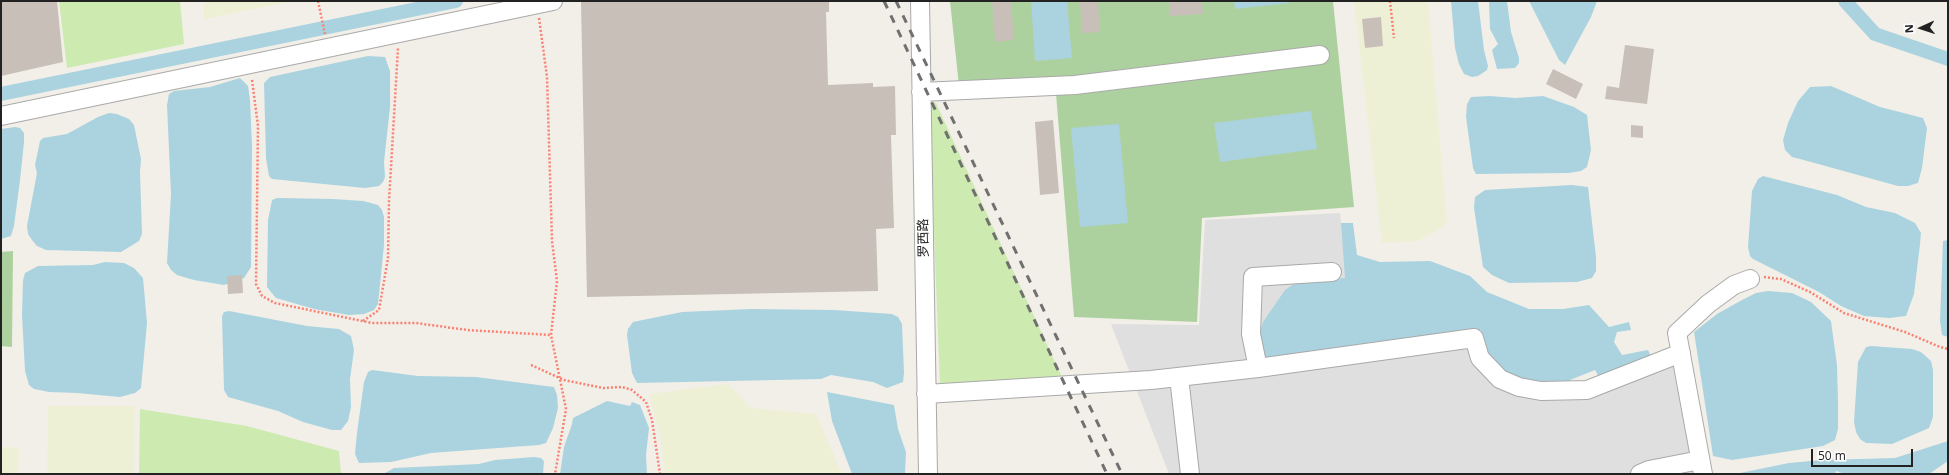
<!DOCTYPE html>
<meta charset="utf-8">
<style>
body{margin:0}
#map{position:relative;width:1949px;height:475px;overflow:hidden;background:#f2efe9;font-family:"Open Sans",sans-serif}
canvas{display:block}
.frame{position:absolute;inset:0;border:2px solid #222;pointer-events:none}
.north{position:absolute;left:1901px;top:8px;width:40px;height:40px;-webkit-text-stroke:3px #fff;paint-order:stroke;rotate:267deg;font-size:11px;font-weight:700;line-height:16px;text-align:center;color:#222}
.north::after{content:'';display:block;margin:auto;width:14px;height:18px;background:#222;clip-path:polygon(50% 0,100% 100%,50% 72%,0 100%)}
.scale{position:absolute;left:1811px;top:449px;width:102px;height:18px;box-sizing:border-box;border:2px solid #222;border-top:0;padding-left:5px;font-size:12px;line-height:14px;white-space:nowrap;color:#222;-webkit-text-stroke:3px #fff;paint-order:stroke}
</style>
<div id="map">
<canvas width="1949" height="475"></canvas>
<div class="frame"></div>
<div class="north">N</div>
<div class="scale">50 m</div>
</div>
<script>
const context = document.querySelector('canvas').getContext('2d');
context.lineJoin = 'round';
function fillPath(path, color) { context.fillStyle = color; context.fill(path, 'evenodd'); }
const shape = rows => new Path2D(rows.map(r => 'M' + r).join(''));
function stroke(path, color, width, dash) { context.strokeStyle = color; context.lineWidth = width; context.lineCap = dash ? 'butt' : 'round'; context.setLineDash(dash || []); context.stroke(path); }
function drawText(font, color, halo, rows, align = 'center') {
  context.font = font + ' "Open Sans","Noto Sans SC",sans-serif'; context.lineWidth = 3.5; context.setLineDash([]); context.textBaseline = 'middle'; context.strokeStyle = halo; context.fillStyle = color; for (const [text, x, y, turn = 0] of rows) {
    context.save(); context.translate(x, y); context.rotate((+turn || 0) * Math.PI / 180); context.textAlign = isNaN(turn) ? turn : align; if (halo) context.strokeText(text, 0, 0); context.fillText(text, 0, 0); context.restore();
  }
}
fillPath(shape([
 [1340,213,1354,350,1476,332,1490,362,1579,387,1672,354,1696,474,1169,474,1111,324,1199,325,1205,220]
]), '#e0dfdf');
fillPath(shape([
 [204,1,293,1,204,19],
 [1354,1,1428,1,1447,224,1418,241,1382,243],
 [728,384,751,408,816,414,842,474,665,474,660,437,649,394],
 [48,406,135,406,134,474,47,474],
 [1,447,19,448,18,474,1,474]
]), '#eef0d5');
fillPath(shape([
 [59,1,180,1,184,44,67,68],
 [929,103,936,103,1062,377,940,386],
 [140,409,247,426,339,451,341,474,139,474]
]), '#cdebb0');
fillPath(shape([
 [950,1,1333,1,1354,207,1202,218,1197,322,1074,317,1055,81,959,86],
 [13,251,12,347,1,346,1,252]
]), '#add19e');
fillPath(shape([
 [1031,1,1067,1,1072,58,1035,61],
 [1234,1,1289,1,1289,3,1235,9],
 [1451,1,1478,1,1484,50,1488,66,1487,70,1478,76,1472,77,1464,74,1459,64,1455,48],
 [1489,1,1507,1,1511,32,1519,58,1519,63,1515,68,1497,69,1492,50,1498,44,1490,29],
 [1529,1,1597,1,1591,17,1565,65,1559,60],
 [368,56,385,57,390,71,390,107,384,162,385,177,383,182,379,186,365,188,272,179,269,176,266,158,264,83,270,77],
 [240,78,248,86,250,100,252,146,251,267,244,278,224,285,194,280,177,275,171,270,167,263,171,194,167,105,169,94,174,91,210,87],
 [1831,86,1880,107,1923,118,1927,128,1922,168,1918,183,1908,186,1898,186,1800,159,1792,157,1785,150,1783,140,1788,123,1798,101,1810,87],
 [1490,96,1515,98,1543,96,1574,107,1587,115,1591,150,1587,167,1581,171,1569,173,1476,174,1473,168,1466,117,1467,104,1471,97],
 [1311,111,1317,149,1220,162,1214,123],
 [109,113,117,114,129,119,134,125,141,159,140,172,142,234,139,241,121,252,46,250,37,246,32,240,28,234,27,226,37,173,35,165,40,141,43,138,67,134,98,117],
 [1119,124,1128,223,1080,227,1071,128],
 [15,127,20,128,24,133,24,142,20,180,14,226,11,236,1,239,1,129],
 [1763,176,1837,195,1866,207,1895,213,1915,223,1921,233,1920,244,1914,294,1906,316,1889,318,1864,316,1841,306,1819,292,1753,259,1750,256,1748,247,1752,191,1758,179],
 [1572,185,1588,187,1596,257,1596,271,1592,278,1577,282,1509,283,1492,275,1483,267,1474,208,1475,197,1485,190],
 [277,198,333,199,363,201,378,205,382,210,384,217,384,245,378,304,374,310,364,314,349,315,314,309,276,298,267,287,268,220,272,200],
 [1341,223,1353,223,1357,255,1380,262,1430,261,1470,276,1487,292,1529,309,1563,309,1589,305,1609,327,1629,322,1631,330,1617,332,1614,342,1622,355,1648,350,1651,356,1599,377,1595,370,1570,380,1572,385,1531,383,1511,377,1488,354,1481,330,1464,330,1266,359,1259,334,1263,322,1285,290,1297,282,1345,278],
 [1948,240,1948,337,1942,335,1940,321,1943,241],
 [105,262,124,263,134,268,143,278,147,323,141,388,135,393,120,397,77,393,49,392,34,389,29,385,25,371,22,315,23,280,25,273,38,266,93,265],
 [1768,291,1792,293,1811,302,1831,321,1837,365,1838,401,1838,429,1835,440,1823,446,1732,460,1713,456,1694,332,1717,314,1742,300,1756,293],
 [751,309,834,310,892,314,898,317,902,324,904,373,903,382,887,388,873,382,831,375,821,379,637,383,632,373,627,335,628,329,633,322,682,312],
 [229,311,307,326,339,329,351,336,354,350,350,379,351,407,348,421,341,430,332,430,303,422,278,411,228,397,224,390,222,316,224,312],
 [1871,346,1912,349,1921,352,1931,361,1933,370,1933,417,1929,428,1892,444,1866,443,1860,439,1856,432,1854,422,1858,362,1866,347],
 [372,370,418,376,476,377,554,387,557,395,558,408,553,428,546,443,539,445,431,453,391,462,359,463,355,454,357,433,364,382,368,372],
 [827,392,894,405,898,429,906,452,905,474,852,474,832,421],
 [607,401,630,406,632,402,640,405,649,428,646,455,647,474,560,474,564,447,572,424,573,418],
 [1948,441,1948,461,1929,474,1845,474,1836,471,1835,474,1735,474,1789,463,1822,460,1895,458],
 [534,457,541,458,544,461,543,474,385,474,385,473,394,468,479,464,495,460]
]), '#aad3df');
stroke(shape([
 [1845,1,1875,34,1948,59],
 [1,94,456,1]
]), '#aad3df', 14);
fillPath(shape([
 [1,1,57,1,63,62,1,76],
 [587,1,829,1,829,12,826,12,828,85,873,83,873,87,895,86,896,135,891,135,894,228,876,229,878,291,587,297,581,2],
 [992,1,1011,1,1014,40,995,42],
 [1080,1,1098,1,1100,32,1082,33],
 [1170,1,1202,1,1203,14,1170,16],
 [1381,17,1383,46,1365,48,1362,19],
 [1625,45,1654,49,1647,104,1605,99,1607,86,1619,88],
 [1553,69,1583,84,1576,99,1546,84],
 [1053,120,1059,193,1040,195,1035,122],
 [1631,125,1643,126,1643,138,1631,137],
 [242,275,243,293,228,294,227,276]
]), '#c7bfb8');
const minor = shape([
 [920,1,928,474],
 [921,92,1075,85,1320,55],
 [1,116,553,1],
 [1258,368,1251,334,1253,277,1332,272],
 [1179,377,1190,474],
 [926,394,1151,380,1258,368,1474,338,1480,358,1500,379,1519,387,1541,391,1587,390,1681,353],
 [1640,474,1649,470,1700,460],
 [1703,474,1677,333,1708,304,1734,285,1750,279]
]);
stroke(minor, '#a9a9a9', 20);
stroke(shape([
 [318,1,325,34],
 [1390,1,1394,38],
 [539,18,547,77,552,241,557,281,551,335,566,409,555,474],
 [252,80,258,126,256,284,262,296,275,303,372,323,416,323,467,330,551,335],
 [1764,277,1781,279,1810,292,1844,313,1905,332,1940,347,1948,349],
 [363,321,379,310,388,258,389,201,398,48],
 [531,365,564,380,603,388,622,387,632,390,646,402,652,420,660,474]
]), '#fa8072', 2.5, [2, 2]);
stroke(minor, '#fff', 18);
stroke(shape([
 [884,1,1107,474],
 [896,1,1122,474]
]), '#707070', 3, [8, 8]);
drawText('13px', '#222', '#fff', [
 ["罗西路",924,238,-91]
]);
</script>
